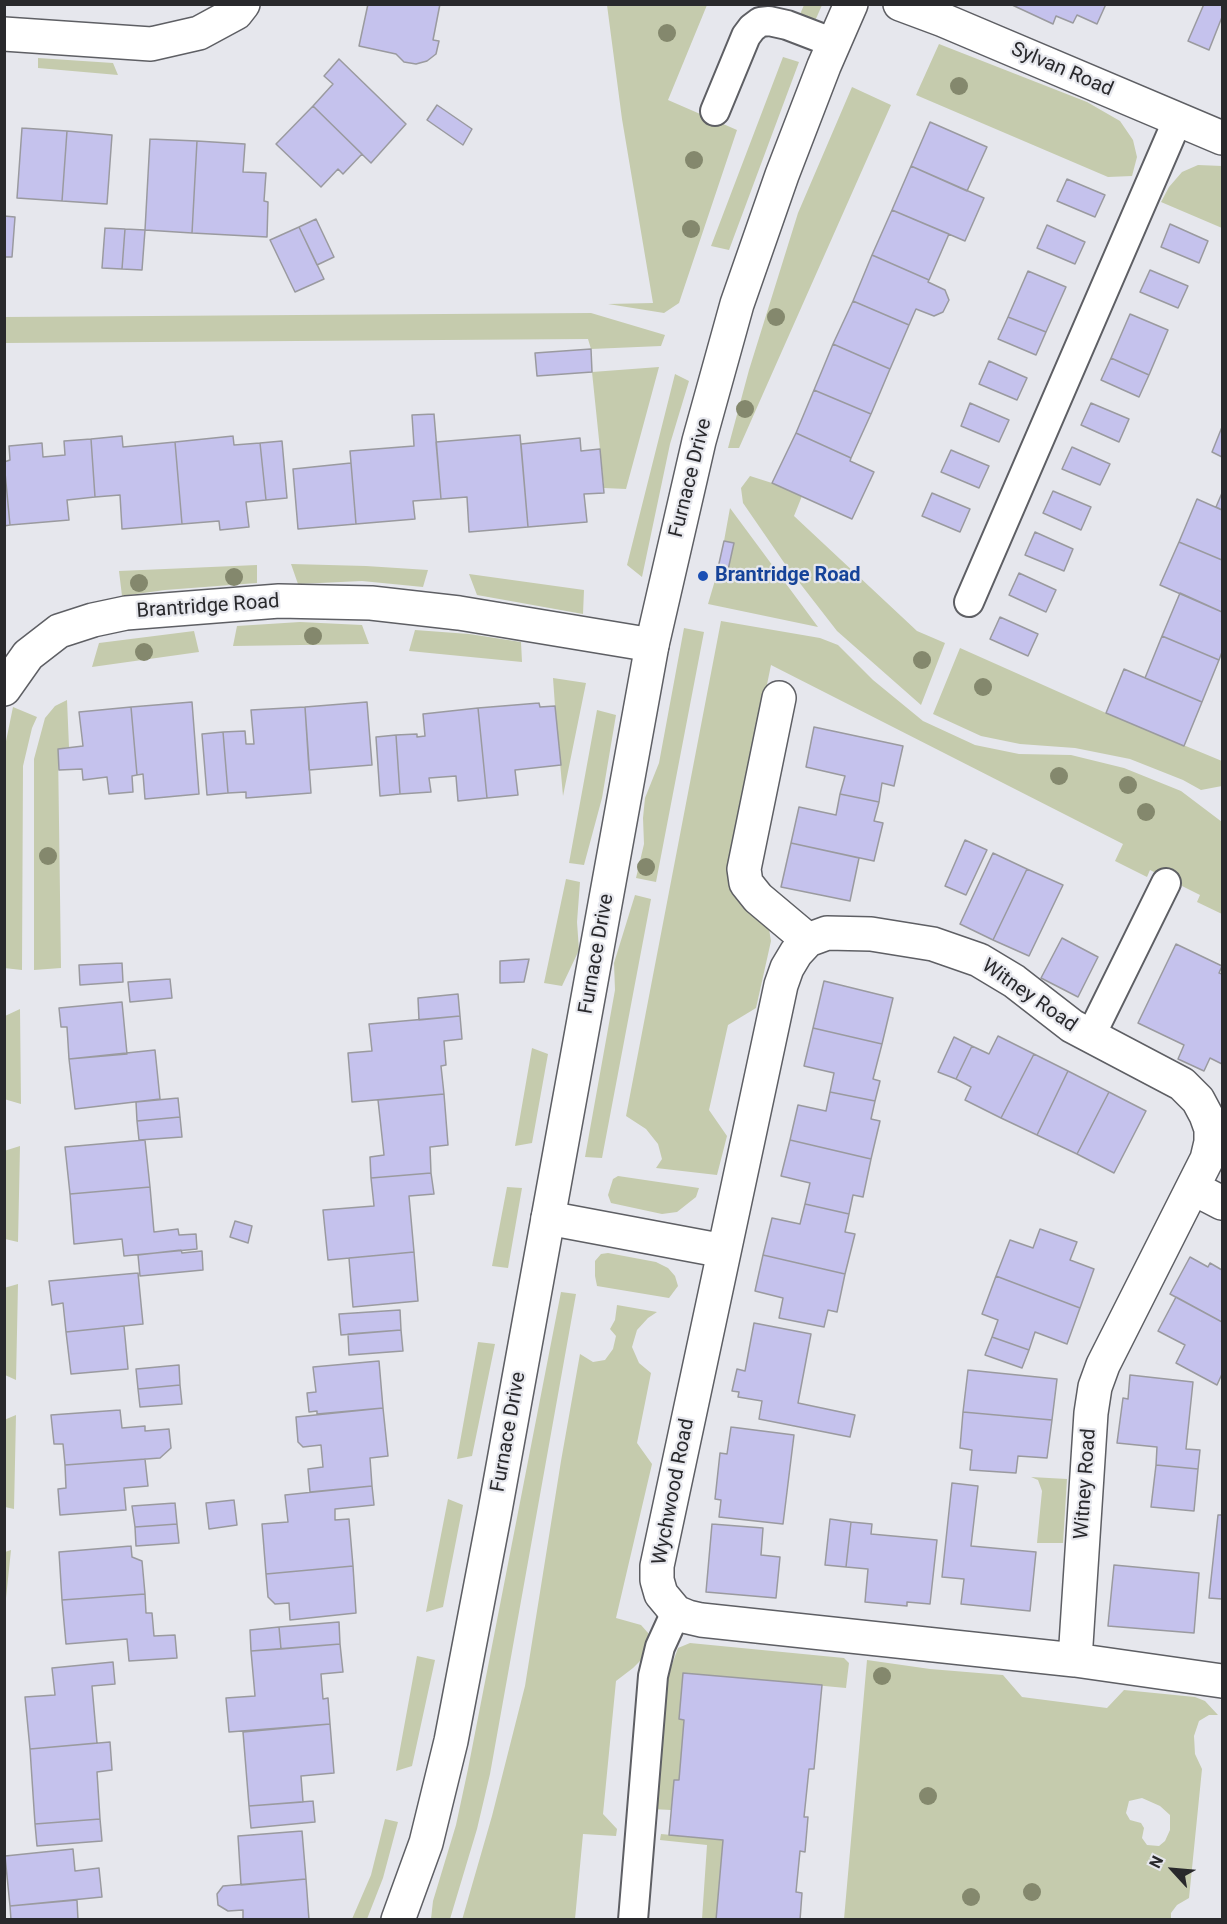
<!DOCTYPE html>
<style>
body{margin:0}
#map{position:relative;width:1227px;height:1924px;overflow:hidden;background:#e6e7ed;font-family:Roboto,sans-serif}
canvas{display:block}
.frame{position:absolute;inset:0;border:6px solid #29292c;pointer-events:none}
.north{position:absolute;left:1143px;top:1840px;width:60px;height:60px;-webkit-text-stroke:4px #e6e7ed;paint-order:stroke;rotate:296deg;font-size:16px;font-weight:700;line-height:24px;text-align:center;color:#29292c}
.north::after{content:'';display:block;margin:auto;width:21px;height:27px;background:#29292c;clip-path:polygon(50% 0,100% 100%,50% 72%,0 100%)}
</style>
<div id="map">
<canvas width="1227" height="1924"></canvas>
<div class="frame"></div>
<div class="north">N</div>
</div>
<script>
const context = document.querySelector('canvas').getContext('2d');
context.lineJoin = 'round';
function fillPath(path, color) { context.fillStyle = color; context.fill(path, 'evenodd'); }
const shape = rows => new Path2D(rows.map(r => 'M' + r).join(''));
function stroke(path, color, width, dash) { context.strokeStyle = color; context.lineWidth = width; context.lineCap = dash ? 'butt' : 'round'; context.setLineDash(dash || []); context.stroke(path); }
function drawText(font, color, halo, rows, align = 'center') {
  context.font = font + ' Roboto,sans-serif'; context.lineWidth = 4.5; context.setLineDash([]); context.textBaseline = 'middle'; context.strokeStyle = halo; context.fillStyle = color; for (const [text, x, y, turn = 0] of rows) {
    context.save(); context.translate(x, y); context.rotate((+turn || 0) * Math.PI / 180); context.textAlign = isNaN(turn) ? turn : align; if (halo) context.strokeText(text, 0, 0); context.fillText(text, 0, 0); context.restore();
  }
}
fillPath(shape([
 [607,5,707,5,668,100,737,130,679,303,664,313,608,304,653,303,622,119],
 [804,5,822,5,815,21,798,19],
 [939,44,1087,102,1120,121,1133,140,1137,157,1132,176,1108,177,916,95],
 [783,57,799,62,729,250,711,246],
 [38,58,113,63,118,75,38,68],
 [852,87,891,105,739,448,728,448,749,370,798,213],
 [1198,165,1222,166,1222,228,1161,202,1169,187,1182,172],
 [591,313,665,335,661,346,591,349,588,339,5,343,5,317],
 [659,367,626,489,604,488,592,372],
 [675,374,689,381,670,444,642,577,627,565],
 [750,476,772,483,802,496,794,516,917,631,945,643,921,705,837,631,785,564,743,503,741,488],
 [730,508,818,627,708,604,716,577,726,579,734,544,724,541],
 [291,564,366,566,428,570,423,587,362,581,298,584],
 [257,565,257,583,165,590,122,596,119,571],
 [469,574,584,590,583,614,477,595],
 [721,621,820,638,838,645,873,680,923,721,975,745,1019,754,1071,755,1124,768,1181,791,1222,822,1222,914,1197,902,1200,895,1150,870,1147,877,1115,861,1123,844,771,665,728,875,730,890,738,899,763,919,769,929,771,941,756,1008,728,1025,709,1110,727,1136,717,1175,656,1168,662,1159,658,1144,646,1129,626,1116],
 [300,622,362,625,369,644,233,646,237,626],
 [684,628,704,632,656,882,636,878,644,844,643,818,645,798,659,763],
 [415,630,469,634,521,642,522,662,409,651],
 [194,631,199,652,92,667,99,643],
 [960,648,1106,713,1222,761,1222,786,1201,790,1183,780,1130,759,1075,748,1020,744,981,736,933,714],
 [553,678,586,683,563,796,555,706],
 [67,700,69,747,58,749,61,968,34,970,34,759,45,718,55,706],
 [13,707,37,717,32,728,23,766,22,970,4,968,4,751],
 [597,710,616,715,602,798,584,865,569,863],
 [566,879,580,882,577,922,579,950,562,986,544,983],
 [635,895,651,899,602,1158,585,1157,615,990,614,963],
 [20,1009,21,1104,4,1099,5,1016],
 [532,1048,548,1054,532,1143,515,1146],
 [20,1146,18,1242,5,1239,4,1151],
 [618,1176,699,1188,696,1197,677,1212,662,1214,611,1203,608,1195,613,1179],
 [507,1187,522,1188,508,1268,492,1266],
 [608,1253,656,1262,668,1268,675,1276,678,1286,669,1298,597,1286,595,1276,595,1261,601,1254],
 [18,1284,16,1380,5,1375,4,1288],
 [561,1292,576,1294,490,1774,477,1829,450,1919,431,1919,433,1901,456,1825,468,1769],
 [617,1305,657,1312,648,1318,637,1330,632,1347,639,1363,651,1373,637,1443,652,1464,616,1618,641,1625,649,1634,650,1644,645,1656,633,1668,616,1681,603,1814,617,1829,616,1836,583,1834,575,1919,462,1920,492,1816,525,1686,561,1461,580,1354,593,1362,605,1360,613,1349,616,1336,610,1329,615,1320],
 [478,1342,495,1344,472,1456,457,1459],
 [16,1415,14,1509,5,1507,4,1420],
 [1031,1477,1067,1479,1063,1543,1037,1543,1042,1491,1038,1480],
 [448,1499,463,1505,443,1607,426,1612],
 [11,1550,6,1598,5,1601,5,1552],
 [690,1643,844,1658,849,1663,846,1688,683,1673,679,1719,684,1720,679,1780,674,1780,671,1810,652,1809,666,1681,678,1648],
 [417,1656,435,1660,412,1766,396,1771],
 [867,1660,930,1669,1003,1675,1022,1697,1107,1708,1124,1690,1195,1697,1205,1701,1218,1715,1209,1715,1199,1721,1194,1736,1195,1754,1202,1769,1189,1898,1177,1905,1171,1913,1171,1919,844,1919],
 [1142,1798,1160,1806,1170,1815,1170,1830,1165,1841,1159,1846,1147,1845,1142,1838,1144,1828,1141,1823,1130,1820,1126,1813,1129,1801],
 [385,1819,398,1822,383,1878,367,1919,352,1919,371,1875],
 [661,1834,723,1840,716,1919,702,1919,707,1845,660,1840]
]), '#c5cbad');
const building = shape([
 [368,4,440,4,433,40,439,41,436,54,427,61,416,64,404,62,396,54,359,46,368,4],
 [1010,4,1106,4,1097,24,1077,15,1073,23,1056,16,1053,24,1010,4],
 [1204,4,1222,4,1222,17,1209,50,1188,41,1204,4],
 [339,59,406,124,371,163,313,106,333,84,324,76,339,59],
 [437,105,472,129,463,145,427,120,437,105],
 [313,106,362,154,343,174,338,169,321,187,276,144,313,106],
 [930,122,987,147,967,191,911,166,930,122],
 [22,128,67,131,62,201,17,198,22,128],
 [67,131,112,135,107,204,62,201,67,131],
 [150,139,197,141,192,233,145,230,150,139],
 [197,141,245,144,243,172,266,173,264,201,268,202,267,237,192,233,197,141],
 [911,166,984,198,965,241,892,210,911,166],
 [1067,179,1105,195,1095,217,1057,201,1067,179],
 [892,210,949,234,929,280,872,255,892,210],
 [4,216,15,217,12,257,4,257,4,216],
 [316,219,334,257,317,265,299,227,316,219],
 [1170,224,1208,241,1199,263,1161,247,1170,224],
 [1047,225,1085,242,1075,264,1037,248,1047,225],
 [299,227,324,279,295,292,270,240,299,227],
 [105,228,125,229,122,269,102,268,105,228],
 [125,229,145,230,142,270,122,269,125,229],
 [872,255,929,280,928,282,945,290,949,300,943,312,934,316,916,309,909,325,853,301,872,255],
 [1150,270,1188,286,1178,308,1140,292,1150,270],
 [1028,271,1066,287,1046,332,1008,317,1028,271],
 [853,301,909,325,890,369,833,344,853,301],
 [1130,314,1168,330,1149,375,1111,358,1130,314],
 [1008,317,1046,332,1036,355,998,339,1008,317],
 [833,344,890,369,871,414,814,390,833,344],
 [591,349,592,372,537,376,535,353,591,349],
 [1111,358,1149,375,1139,397,1101,380,1111,358],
 [989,361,1027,378,1017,400,979,384,989,361],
 [814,390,871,414,851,458,796,433,814,390],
 [970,403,1009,420,999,442,961,426,970,403],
 [1091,403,1129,419,1119,442,1081,425,1091,403],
 [434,414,441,499,413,501,415,519,356,524,350,451,414,446,412,415,434,414],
 [1222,427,1222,457,1212,452,1222,427],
 [796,433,851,458,850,461,874,472,852,519,772,483,796,433],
 [520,435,528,527,469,532,467,497,441,499,436,442,520,435],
 [122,436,123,447,175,442,182,524,122,529,120,495,95,497,91,439,122,436],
 [233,436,234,445,260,443,266,500,246,502,249,527,220,530,219,521,182,524,175,442,233,436],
 [580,438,581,451,600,449,604,493,584,494,587,522,528,527,521,444,580,438],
 [91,439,95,497,67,500,69,520,10,525,4,462,10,460,9,446,42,443,43,457,65,455,64,441,91,439],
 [282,441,287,498,266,500,260,443,282,441],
 [1072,447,1110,464,1100,485,1062,469,1072,447],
 [951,450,989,466,979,488,941,472,951,450],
 [4,462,10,525,4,526,4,462],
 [351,463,356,524,298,529,293,469,351,463],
 [1053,491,1091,507,1081,530,1043,513,1053,491],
 [932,493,970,509,960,532,922,516,932,493],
 [1222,493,1222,510,1216,507,1222,493],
 [1197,499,1222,510,1222,560,1179,542,1197,499],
 [1035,532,1073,549,1064,571,1025,555,1035,532],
 [724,541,734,543,726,579,716,577,724,541],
 [1179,542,1222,560,1222,612,1160,585,1179,542],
 [1019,573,1056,590,1046,612,1009,595,1019,573],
 [1180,593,1222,612,1222,652,1219,660,1162,636,1180,593],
 [1000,617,1038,634,1028,656,990,639,1000,617],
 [1162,636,1219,660,1202,702,1145,678,1162,636],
 [1124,669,1202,702,1184,746,1106,713,1124,669],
 [192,702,199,794,145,799,143,774,137,775,131,707,192,702],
 [367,702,372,765,309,770,305,707,367,702],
 [539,703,540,707,555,706,561,765,515,770,518,795,487,798,478,708,539,703],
 [131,707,137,775,132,776,133,792,109,794,107,777,83,780,82,769,59,770,58,749,83,746,79,712,131,707],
 [305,707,311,793,246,798,246,792,228,793,223,732,245,731,246,744,254,744,251,710,305,707],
 [478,708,487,798,458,801,456,776,429,778,431,792,400,794,396,735,417,734,417,737,425,736,423,714,478,708],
 [814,727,903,746,894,786,882,783,879,802,840,794,845,776,806,767,814,727],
 [223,732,228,793,207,795,202,734,223,732],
 [396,735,400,794,380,796,376,737,396,735],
 [840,794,879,802,874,821,883,823,874,861,791,843,799,807,836,815,840,794],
 [965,840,987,850,966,895,945,886,965,840],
 [791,843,859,858,850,901,781,887,791,843],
 [993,853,1027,869,993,940,960,924,993,853],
 [1027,869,1063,885,1029,956,993,940,1027,869],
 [1062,938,1098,957,1078,997,1041,978,1062,938],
 [1176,944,1222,966,1219,973,1222,974,1222,1064,1210,1058,1204,1071,1178,1059,1184,1045,1138,1023,1176,944],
 [529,959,524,982,500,983,500,961,529,959],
 [122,963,123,982,80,985,79,965,122,963],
 [170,979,172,998,130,1002,128,982,170,979],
 [824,981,893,998,882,1044,813,1028,824,981],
 [458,994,460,1016,419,1020,418,998,458,994],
 [122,1002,127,1054,69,1059,67,1027,61,1027,59,1008,122,1002],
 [460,1016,462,1039,444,1041,446,1065,441,1066,444,1094,352,1102,348,1053,372,1051,369,1024,460,1016],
 [813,1028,882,1044,873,1079,880,1081,875,1101,830,1092,834,1073,804,1066,813,1028],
 [998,1036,1034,1054,1001,1118,965,1100,971,1087,956,1079,972,1046,989,1054,998,1036],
 [954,1037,972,1046,956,1079,938,1072,954,1037],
 [155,1050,160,1099,75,1109,69,1059,155,1050],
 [1034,1054,1068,1071,1037,1135,1001,1118,1034,1054],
 [1068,1071,1109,1092,1077,1154,1037,1135,1068,1071],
 [830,1092,875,1101,871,1119,880,1121,871,1159,790,1140,798,1105,826,1111,830,1092],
 [1109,1092,1146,1111,1114,1173,1077,1154,1109,1092],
 [444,1094,448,1145,430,1147,431,1173,371,1178,370,1157,384,1155,378,1100,444,1094],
 [178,1098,180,1117,137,1121,136,1102,178,1098],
 [180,1117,182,1137,139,1140,137,1121,180,1117],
 [145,1140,150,1187,70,1194,65,1147,145,1140],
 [790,1140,871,1159,863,1197,853,1195,849,1214,805,1204,810,1183,781,1176,790,1140],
 [431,1173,434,1194,409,1196,414,1252,328,1260,323,1210,374,1206,371,1178,431,1173],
 [150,1187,154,1232,178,1229,179,1235,196,1234,197,1249,124,1256,122,1239,74,1244,70,1194,150,1187],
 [805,1204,849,1214,845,1232,855,1234,845,1274,763,1255,772,1218,800,1224,805,1204],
 [235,1221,252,1226,248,1243,230,1237,235,1221],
 [1040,1229,1077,1242,1070,1260,1094,1269,1080,1308,996,1276,1010,1240,1033,1248,1040,1229],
 [181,1250,182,1253,202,1251,203,1270,140,1276,138,1255,181,1250],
 [414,1252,418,1301,353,1307,349,1258,414,1252],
 [763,1255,845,1274,837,1312,828,1310,824,1327,779,1318,783,1298,755,1291,763,1255],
 [1190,1257,1208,1267,1210,1263,1222,1270,1222,1322,1170,1294,1190,1257],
 [138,1273,143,1324,66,1332,63,1303,52,1305,49,1281,138,1273],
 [996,1276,1080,1308,1067,1344,1035,1332,1029,1350,992,1337,998,1320,982,1314,996,1276],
 [1176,1297,1222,1322,1222,1374,1217,1385,1176,1363,1185,1345,1158,1331,1176,1297],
 [400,1310,401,1330,341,1335,339,1314,400,1310],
 [754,1323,811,1334,798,1403,855,1415,850,1437,759,1419,762,1401,738,1397,739,1392,732,1391,737,1369,745,1371,754,1323],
 [124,1326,128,1369,71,1374,66,1332,124,1326],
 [401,1330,403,1351,349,1355,348,1334,401,1330],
 [992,1337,1029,1350,1022,1368,985,1355,992,1337],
 [379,1361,383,1408,317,1414,317,1411,309,1412,307,1393,316,1392,313,1367,379,1361],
 [179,1365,180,1385,138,1389,136,1369,179,1365],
 [968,1370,1057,1379,1052,1420,963,1412,968,1370],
 [1130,1375,1193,1382,1186,1449,1200,1450,1198,1469,1156,1465,1157,1447,1117,1443,1123,1398,1128,1399,1130,1375],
 [180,1385,182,1404,140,1407,138,1389,180,1385],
 [383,1408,388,1456,370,1458,372,1486,310,1492,308,1469,323,1467,321,1445,303,1447,298,1442,296,1417,383,1408],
 [120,1410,122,1428,145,1426,145,1431,169,1429,171,1448,160,1458,65,1465,63,1444,54,1444,51,1415,120,1410],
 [963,1412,1052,1420,1047,1458,1018,1456,1016,1473,970,1470,972,1450,960,1448,963,1412],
 [731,1427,794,1435,783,1524,719,1517,721,1500,715,1499,720,1453,727,1454,731,1427],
 [145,1459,148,1486,124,1488,126,1510,60,1515,58,1489,66,1488,65,1465,145,1459],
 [1156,1465,1198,1469,1194,1511,1151,1507,1156,1465],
 [952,1483,978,1486,971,1546,1036,1552,1030,1611,961,1604,964,1579,942,1577,952,1483],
 [372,1486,374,1505,335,1509,335,1520,349,1519,353,1566,266,1574,262,1524,288,1522,285,1495,372,1486],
 [234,1500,237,1525,209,1529,206,1503,234,1500],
 [175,1503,177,1524,135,1527,132,1506,175,1503],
 [1218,1515,1222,1515,1222,1599,1209,1598,1218,1515],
 [830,1519,851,1522,846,1567,825,1565,830,1519],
 [851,1522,872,1524,871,1534,937,1540,930,1604,907,1602,907,1606,865,1602,868,1569,846,1567,851,1522],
 [177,1524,179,1543,136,1546,135,1527,177,1524],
 [712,1524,763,1528,761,1555,780,1557,776,1598,706,1592,712,1524],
 [131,1546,132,1557,142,1561,145,1594,62,1600,59,1552,131,1546],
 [1114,1565,1199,1573,1194,1633,1108,1626,1114,1565],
 [353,1566,356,1613,290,1620,289,1603,275,1604,268,1597,266,1574,353,1566],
 [145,1594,146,1613,152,1613,154,1636,175,1635,177,1658,129,1661,127,1639,66,1644,62,1600,145,1594],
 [339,1622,340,1644,281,1649,279,1627,339,1622],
 [279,1627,281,1649,251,1651,250,1630,279,1627],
 [340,1644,343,1672,321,1674,323,1699,328,1698,330,1724,229,1732,226,1698,255,1696,251,1651,340,1644],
 [113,1662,115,1684,92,1686,97,1743,30,1749,25,1697,55,1695,52,1668,113,1662],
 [683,1673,822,1685,814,1769,809,1769,804,1817,808,1817,805,1852,800,1851,796,1892,802,1893,800,1920,716,1920,723,1840,669,1835,674,1780,679,1780,684,1720,679,1719,683,1673],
 [330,1724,334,1773,301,1776,303,1802,249,1806,243,1732,330,1724],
 [110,1742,112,1770,97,1772,100,1819,35,1824,30,1749,110,1742],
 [313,1801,315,1822,251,1828,249,1806,313,1801],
 [100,1819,102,1841,37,1846,35,1824,100,1819],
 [302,1831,306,1879,241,1885,238,1836,302,1831],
 [73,1849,75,1871,99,1868,102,1897,10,1906,5,1856,73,1849],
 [306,1879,309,1920,243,1920,243,1910,228,1911,218,1905,217,1894,223,1886,306,1879],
 [77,1900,78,1920,11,1920,10,1906,77,1900]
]);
fillPath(building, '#c5c2ed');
stroke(building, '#9a9a9f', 1.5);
const service = shape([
 [715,111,746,36,752,28,760,22,769,21,787,25,834,43],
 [969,602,1178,119],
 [1090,1037,1166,883],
 [633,1920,653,1676,660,1647,676,1612]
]);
const minor = shape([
 [900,4,943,20,1222,138],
 [4,34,151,44,199,33,236,13,243,4],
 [4,689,28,655,59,631,93,620,126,613,279,601,371,603,459,613,652,645],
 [779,698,744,869,746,883,758,898,808,940,827,933,871,934,933,944,979,960,1014,981,1072,1026,1182,1084,1198,1100,1206,1115,1211,1129,1211,1142,1207,1159,1103,1365,1095,1387,1091,1413,1075,1660],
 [808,940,796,953,787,968,781,985,657,1566,657,1580,661,1594,676,1612,688,1617,701,1620,1075,1660,1222,1681],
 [1193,1188,1222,1203],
 [548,1218,724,1251]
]);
const tertiary = shape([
 [398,1920,426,1843,451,1741,494,1516,652,645,699,441,737,304,782,175,824,66,851,4]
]);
stroke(service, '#5e5f64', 32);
stroke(minor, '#5e5f64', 36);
stroke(tertiary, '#5e5f64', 36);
stroke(service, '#fff', 28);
stroke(minor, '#fff', 33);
stroke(tertiary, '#fff', 33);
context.fillStyle = '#84886d';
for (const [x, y] of [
 [667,33],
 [959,86],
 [694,160],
 [691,229],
 [776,317],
 [745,409],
 [234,577],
 [139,583],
 [313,636],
 [144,652],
 [922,660],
 [983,687],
 [1059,776],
 [1128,785],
 [1146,812],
 [48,856],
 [646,867],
 [882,1676],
 [928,1796],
 [1032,1892],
 [971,1897]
]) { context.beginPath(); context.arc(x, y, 9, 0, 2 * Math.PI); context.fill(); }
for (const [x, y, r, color] of [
 [703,576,6,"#1a4fb4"]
]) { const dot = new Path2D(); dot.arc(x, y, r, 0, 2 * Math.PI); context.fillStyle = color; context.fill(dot); stroke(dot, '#e6e7ed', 2); }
drawText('20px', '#29292c', '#e6e7ed', [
 ["Sylvan Road",1062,70,23],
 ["Furnace Drive",691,478,-76],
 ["Brantridge Road",208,607,-4],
 ["Furnace Drive",597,954,-80],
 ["Witney Road",1029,996,35],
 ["Furnace Drive",509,1432,-80],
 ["Witney Road",1086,1484,-86],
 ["Wychwood Road",674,1492,-79]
]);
drawText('bold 20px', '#164399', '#e6e7ed', [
 ["Brantridge Road",715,576]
], 'left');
</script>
